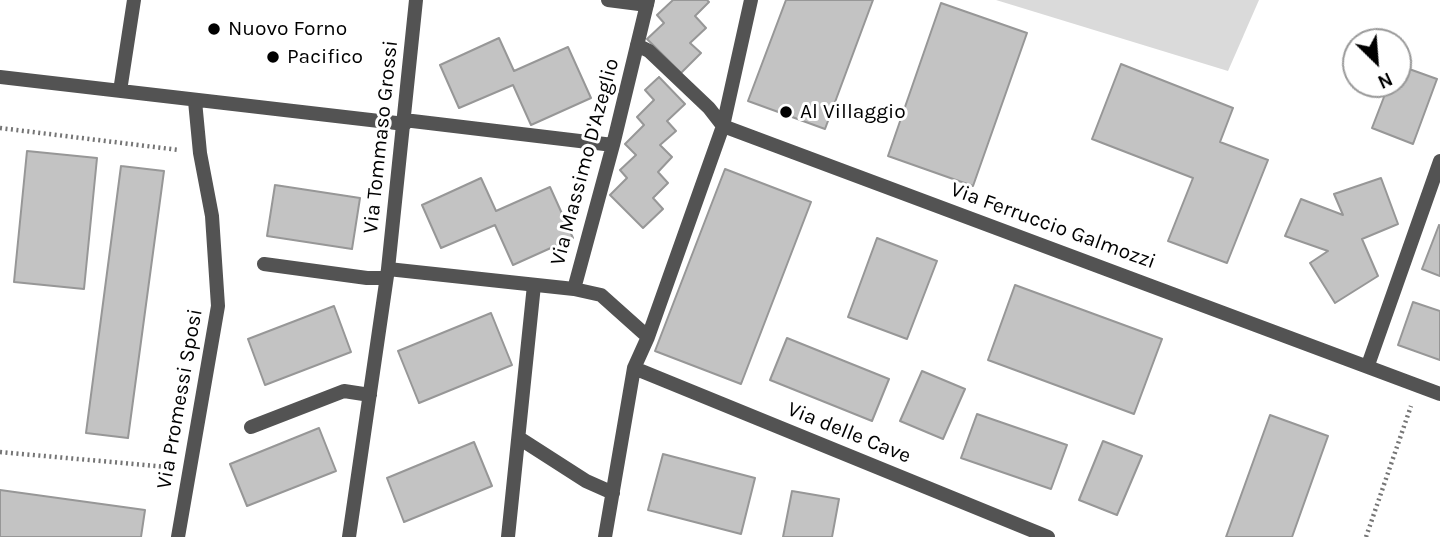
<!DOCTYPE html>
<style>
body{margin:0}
#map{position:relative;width:1440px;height:537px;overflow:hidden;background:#fff;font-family:Karla,sans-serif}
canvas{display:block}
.north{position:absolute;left:1342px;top:28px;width:70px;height:70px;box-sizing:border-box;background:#fff;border:2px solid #999;border-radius:50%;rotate:155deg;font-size:19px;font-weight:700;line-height:28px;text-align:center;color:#000}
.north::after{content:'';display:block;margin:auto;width:24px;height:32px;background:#000;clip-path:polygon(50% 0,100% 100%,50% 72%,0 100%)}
</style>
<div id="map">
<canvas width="1440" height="537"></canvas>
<div class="north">N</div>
</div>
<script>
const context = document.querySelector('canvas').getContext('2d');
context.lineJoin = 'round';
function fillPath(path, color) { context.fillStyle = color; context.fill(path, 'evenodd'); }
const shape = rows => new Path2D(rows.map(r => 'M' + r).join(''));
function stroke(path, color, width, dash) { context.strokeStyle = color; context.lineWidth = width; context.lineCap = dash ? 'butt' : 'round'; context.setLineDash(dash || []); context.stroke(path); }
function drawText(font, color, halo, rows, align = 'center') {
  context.font = font + ' Karla,sans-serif'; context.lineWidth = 6; context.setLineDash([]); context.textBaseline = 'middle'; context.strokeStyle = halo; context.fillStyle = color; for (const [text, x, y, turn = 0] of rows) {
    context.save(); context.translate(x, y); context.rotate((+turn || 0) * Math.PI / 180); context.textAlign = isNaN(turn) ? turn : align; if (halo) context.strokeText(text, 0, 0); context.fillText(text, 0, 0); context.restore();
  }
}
fillPath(shape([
 [996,0,1259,0,1228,71]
]), '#dadada');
const building = shape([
 [673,0,707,0,709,2,695,16,706,28,690,43,701,53,681,73,647,39,664,23,657,15,673,0],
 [786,0,873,0,825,129,748,101,786,0],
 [941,3,1027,33,973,186,888,156,941,3],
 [499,38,514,71,568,47,591,98,531,125,513,85,459,108,440,65,499,38],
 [1121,64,1233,108,1220,142,1268,160,1227,263,1168,241,1193,178,1092,139,1121,64],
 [1398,65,1437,79,1413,144,1372,128,1389,84,1398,84,1398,65],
 [659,77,685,104,667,121,676,131,660,145,672,157,658,172,668,183,653,198,663,209,643,228,610,195,627,178,620,170,636,155,625,144,644,125,637,117,654,100,645,90,659,77],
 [27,151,97,158,84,289,14,282,27,151],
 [121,166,164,171,128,438,86,433,121,166],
 [725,169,811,202,741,384,655,351,725,169],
 [481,178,496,211,550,187,573,238,513,265,495,225,441,248,422,205,481,178],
 [1381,178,1398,224,1362,239,1378,276,1335,303,1310,263,1328,251,1285,236,1301,199,1343,215,1334,194,1381,178],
 [275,185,360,198,352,249,267,236,275,185],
 [1439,225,1440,226,1440,276,1422,269,1439,225],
 [877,238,937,261,907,339,848,317,877,238],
 [1015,285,1162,339,1134,414,988,360,1015,285],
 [1413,302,1440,311,1440,360,1398,345,1413,302],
 [334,306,351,352,265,385,248,339,334,306],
 [491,313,512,365,419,403,398,351,491,313],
 [787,338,889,379,872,421,770,380,787,338],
 [922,371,965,389,943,439,900,421,922,371],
 [977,414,1067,445,1051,489,961,458,977,414],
 [1270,415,1328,436,1292,537,1226,537,1270,415],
 [319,428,336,471,247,506,230,464,319,428],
 [1103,441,1142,456,1117,515,1079,500,1103,441],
 [474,442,492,486,404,522,387,478,474,442],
 [663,454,755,478,741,534,648,510,663,454],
 [0,490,145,510,141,537,0,537,0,490],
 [792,491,839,499,832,537,783,537,792,491]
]);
fillPath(building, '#c3c3c3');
stroke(building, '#979797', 2);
stroke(shape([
 [0,128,179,150],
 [0,452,167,467],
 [1366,537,1411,406]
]), '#757575', 4.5, [2, 3.5]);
stroke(shape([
 [608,0,647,5],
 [637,45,649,51,709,108,723,126,1440,394],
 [0,77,405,124],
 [120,91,134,0],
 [404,120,613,145],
 [264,264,367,278,386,278],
 [388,269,574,289,601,295,648,337],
 [574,289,613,145,648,0],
 [1368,365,1440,161],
 [634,368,1048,537],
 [251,427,344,391,370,395],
 [519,438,586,481,613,493],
 [178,537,218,306,212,216,200,153,195,101],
 [349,537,388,269,416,0],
 [508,537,534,285],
 [605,537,634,368,648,337,723,126,751,0]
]), '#535353', 14);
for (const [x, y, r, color] of [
 [214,29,7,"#000"],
 [273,57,7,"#000"],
 [786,112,7,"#000"]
]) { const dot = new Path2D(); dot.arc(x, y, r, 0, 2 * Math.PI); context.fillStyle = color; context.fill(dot); stroke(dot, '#fff', 2.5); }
drawText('21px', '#000', '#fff', [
 ["Nuovo Forno",228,29],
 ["Pacifico",287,57],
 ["Al Villaggio",800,112]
], 'left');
drawText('21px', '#000', '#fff', [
 ["Via Tommaso Grossi",381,137,-84],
 ["Via Massimo D'Azeglio",585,162,-75],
 ["Via Ferruccio Galmozzi",1053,226,20],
 ["Via Promessi Sposi",180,399,-80],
 ["Via delle Cave",849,433,22]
]);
</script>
